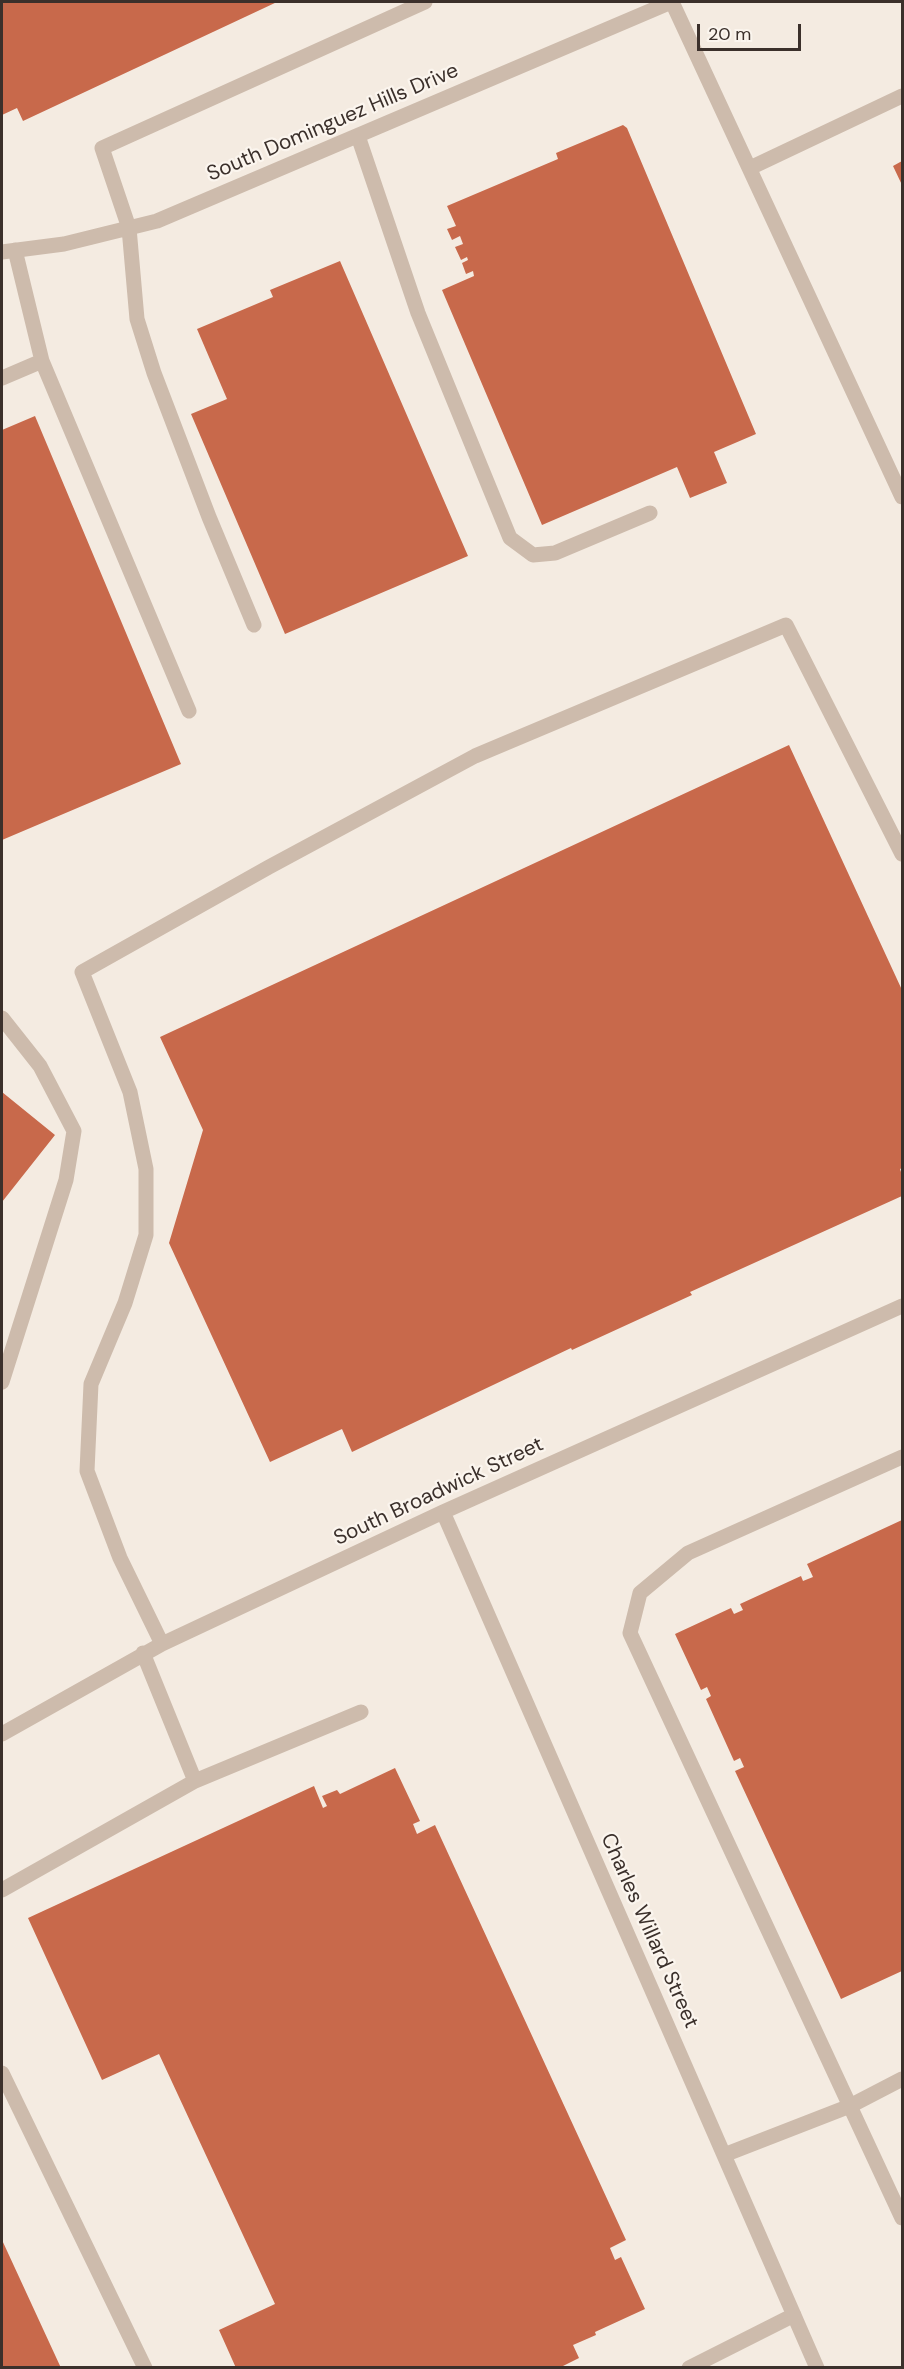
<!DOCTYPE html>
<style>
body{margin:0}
#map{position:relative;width:904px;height:2369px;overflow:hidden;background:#f4ebe1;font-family:"DM Sans",sans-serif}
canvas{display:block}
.frame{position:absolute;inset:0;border:3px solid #3b302b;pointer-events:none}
.scale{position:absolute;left:697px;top:24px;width:104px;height:27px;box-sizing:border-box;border:3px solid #3b302b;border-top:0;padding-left:8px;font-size:18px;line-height:21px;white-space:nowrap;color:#3b302b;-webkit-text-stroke:4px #fbf5ee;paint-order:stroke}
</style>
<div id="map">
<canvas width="904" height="2369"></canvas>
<div class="frame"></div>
<div class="scale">20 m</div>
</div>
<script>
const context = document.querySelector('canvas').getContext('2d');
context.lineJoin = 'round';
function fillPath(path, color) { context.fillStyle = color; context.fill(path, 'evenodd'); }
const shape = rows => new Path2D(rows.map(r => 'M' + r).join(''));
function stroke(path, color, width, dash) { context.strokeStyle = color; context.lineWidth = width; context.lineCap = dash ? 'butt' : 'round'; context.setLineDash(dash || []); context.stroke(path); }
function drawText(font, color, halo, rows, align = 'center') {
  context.font = font + ' "DM Sans",sans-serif'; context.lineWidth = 4.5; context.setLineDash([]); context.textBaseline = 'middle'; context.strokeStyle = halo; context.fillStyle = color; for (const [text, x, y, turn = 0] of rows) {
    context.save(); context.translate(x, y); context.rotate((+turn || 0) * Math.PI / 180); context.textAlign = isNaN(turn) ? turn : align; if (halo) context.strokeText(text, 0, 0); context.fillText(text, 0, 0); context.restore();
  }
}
fillPath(shape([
 [2,2,277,2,23,121,17,108,2,115],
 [623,125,627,128,756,434,714,452,727,483,690,498,677,467,542,525,442,290,474,276,473,271,466,274,462,263,468,260,467,257,461,260,455,247,463,244,460,236,452,240,447,229,456,226,447,206,558,159,556,153],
 [902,161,902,185,893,166],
 [340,261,468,556,285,634,191,414,227,399,197,329,273,297,270,290],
 [35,416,181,764,2,840,2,430],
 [789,745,902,990,902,1168,900,1169,902,1175,902,1196,690,1292,692,1295,572,1350,571,1348,352,1452,342,1429,270,1462,169,1243,203,1130,160,1037],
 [2,1092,55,1135,2,1202],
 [902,1520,902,1971,841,1999,735,1771,744,1767,740,1758,734,1761,706,1699,711,1696,707,1687,701,1690,675,1634,731,1608,734,1614,743,1610,740,1604,801,1576,803,1581,813,1577,807,1564],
 [395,1768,420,1821,413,1824,417,1834,435,1825,626,2240,610,2248,615,2260,621,2257,645,2309,595,2332,596,2335,573,2345,579,2358,559,2368,236,2368,219,2330,275,2304,159,2054,102,2080,28,1918,314,1786,323,1808,327,1806,322,1796,337,1790,340,1794],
 [2,2240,61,2368,2,2368]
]), '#c8694b');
stroke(shape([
 [672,2,902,497],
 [358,136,418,313,510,538,533,555,555,553,650,513],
 [750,168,902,96],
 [2,252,64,244,157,221,671,2],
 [42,361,189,711],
 [2,378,42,361,15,250],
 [254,625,209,517,154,373,137,319,129,228,102,148,425,2],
 [2,1018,40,1066,74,1131,66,1180,2,1382],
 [902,1457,688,1553,640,1593,630,1633,902,2218],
 [443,1512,817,2368],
 [162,1644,120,1558,87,1471,91,1384,125,1303,146,1235,146,1169,130,1092,82,972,269,867,475,756,786,625,902,854],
 [2,1734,162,1644,443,1512,902,1306],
 [195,1781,361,1712],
 [2,1890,195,1781,143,1653],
 [2,2073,145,2368],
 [724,2155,850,2106,902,2079],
 [689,2368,794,2315]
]), '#cdbbac', 15);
drawText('21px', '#3b302b', '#fbf5ee', [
 ["South Dominguez Hills Drive",333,123,-23],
 ["South Broadwick Street",439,1492,-25],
 ["Charles Willard Street",649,1931,66]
]);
</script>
